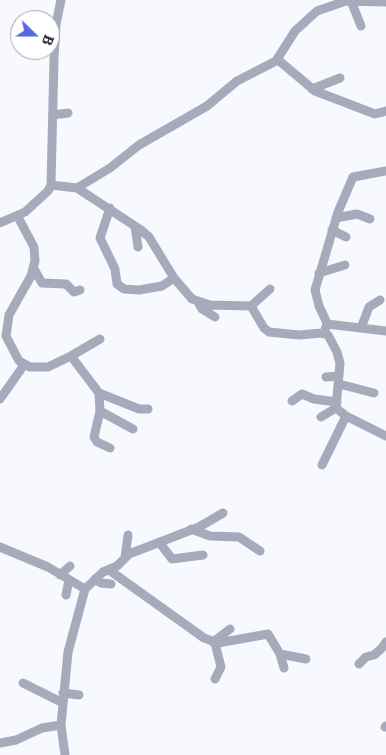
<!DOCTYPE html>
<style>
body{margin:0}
#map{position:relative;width:386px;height:755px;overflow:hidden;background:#f7f9fe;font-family:"IBM Plex Serif",serif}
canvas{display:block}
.north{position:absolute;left:10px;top:10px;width:50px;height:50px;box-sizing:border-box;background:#fff;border:1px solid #a2a3a5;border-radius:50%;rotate:112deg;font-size:14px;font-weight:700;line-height:20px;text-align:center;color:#17191d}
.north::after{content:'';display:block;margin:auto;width:18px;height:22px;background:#5767dd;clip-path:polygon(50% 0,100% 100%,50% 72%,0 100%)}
</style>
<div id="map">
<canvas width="386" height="755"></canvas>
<div class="north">B</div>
</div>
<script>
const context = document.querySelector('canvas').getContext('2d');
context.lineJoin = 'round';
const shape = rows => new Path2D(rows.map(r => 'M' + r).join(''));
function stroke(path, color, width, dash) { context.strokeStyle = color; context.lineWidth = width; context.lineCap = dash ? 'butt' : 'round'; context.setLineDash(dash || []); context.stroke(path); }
stroke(shape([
 [351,1,361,26],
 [277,59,315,91,375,114,386,111],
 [312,89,340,78],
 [53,115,68,113],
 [51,185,77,188,141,230,149,237,174,278,192,299,210,305,251,306,264,328,269,332,299,335,322,333,328,335,337,352,340,363,336,408,346,416,386,436],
 [77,188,110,168,139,145,207,106,237,81,276,61,295,31,317,11,346,1,386,2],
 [110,208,100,238,115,269,117,284,124,289,139,290,162,286,174,278],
 [18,217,34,247,35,261,31,276,9,315,6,336,19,361,30,367,48,367,71,356,99,393,100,411,94,437,97,442,110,448],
 [336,218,357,214,370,219],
 [0,223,25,212,48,191,51,185,54,59,56,24,61,0],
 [135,226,138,247],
 [332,230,346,237],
 [34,269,42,283,66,284,74,292,80,290],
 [319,273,345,265],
 [198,302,202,309,215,317],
 [251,306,270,289],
 [327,324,386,331],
 [361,328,369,307,380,300],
 [324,334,327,323,319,306,315,290,338,212,353,177,386,171],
 [71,356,100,339],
 [326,377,339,376],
 [339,384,374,393],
 [99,393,139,409,148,409],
 [0,399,24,365],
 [292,401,302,394,314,399,337,402],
 [100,411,133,429],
 [321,417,336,408],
 [322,465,346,416],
 [191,529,210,536,239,537,260,551],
 [159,542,172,559,203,555],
 [0,547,48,567,85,589,68,652,61,725,65,755],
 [125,558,128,535],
 [109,570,204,638,218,643,268,634,280,654,306,659],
 [60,575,70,566],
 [95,579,101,583,111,584],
 [85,589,103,572,117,566,129,554,199,527,223,513],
 [66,595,69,580],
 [213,642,230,629],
 [215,643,221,667,215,679],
 [280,654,284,668],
 [359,664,366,657,374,655,381,649,386,642],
 [23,683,63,703],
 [63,693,79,695],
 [385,727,386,726],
 [0,743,16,740,42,728,61,725]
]), '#a6abbc', 9);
</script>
